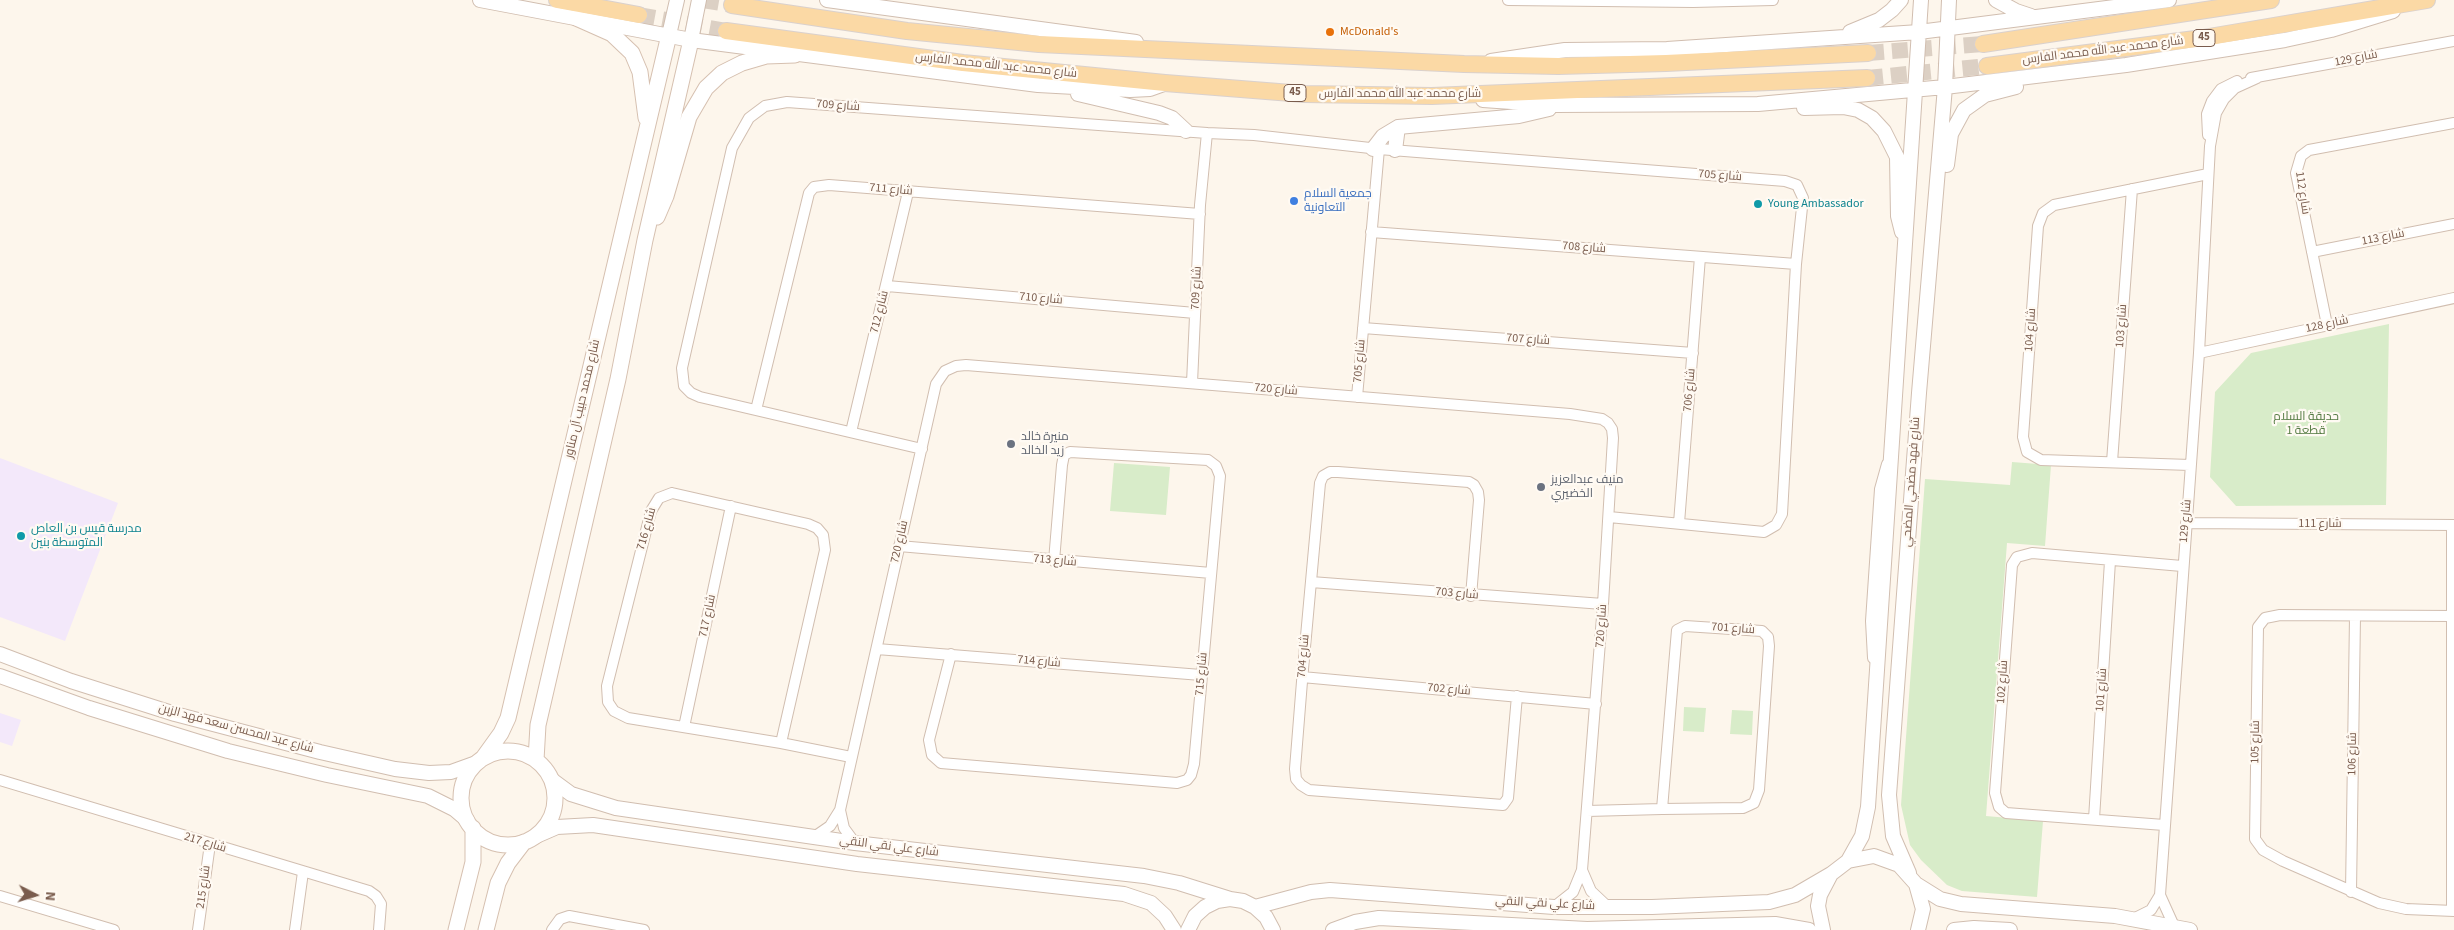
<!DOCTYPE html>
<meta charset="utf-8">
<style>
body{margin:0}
#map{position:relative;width:2454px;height:930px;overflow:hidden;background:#fdf6ec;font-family:"Source Sans 3",sans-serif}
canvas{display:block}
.north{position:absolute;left:10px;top:870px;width:50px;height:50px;-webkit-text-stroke:4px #fffaf3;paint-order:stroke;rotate:95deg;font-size:14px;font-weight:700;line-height:20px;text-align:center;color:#7a5c4d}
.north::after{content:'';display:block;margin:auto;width:18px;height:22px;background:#7a5c4d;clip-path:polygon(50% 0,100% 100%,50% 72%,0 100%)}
</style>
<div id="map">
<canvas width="2454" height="930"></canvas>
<div class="north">N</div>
</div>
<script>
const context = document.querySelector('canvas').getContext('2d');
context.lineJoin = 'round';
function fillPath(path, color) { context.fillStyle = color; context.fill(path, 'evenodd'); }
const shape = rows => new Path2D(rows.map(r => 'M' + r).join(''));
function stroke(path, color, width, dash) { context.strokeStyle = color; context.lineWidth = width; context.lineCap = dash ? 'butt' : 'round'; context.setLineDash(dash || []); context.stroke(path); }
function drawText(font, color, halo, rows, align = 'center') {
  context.font = font + ' "Source Sans 3",Cairo,sans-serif'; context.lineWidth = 4.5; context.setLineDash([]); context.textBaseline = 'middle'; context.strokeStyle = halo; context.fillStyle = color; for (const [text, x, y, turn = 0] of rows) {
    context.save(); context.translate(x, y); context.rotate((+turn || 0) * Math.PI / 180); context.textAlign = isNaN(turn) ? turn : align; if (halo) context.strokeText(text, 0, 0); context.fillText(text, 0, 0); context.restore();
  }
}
fillPath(shape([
 [0,458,118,503,65,641,0,617],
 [0,713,21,720,12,746,0,742]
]), '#f3e8fa');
fillPath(shape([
 [2389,324,2386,505,2236,506,2210,477,2215,392,2251,353],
 [2012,462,2051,465,2045,546,2007,543,1986,816,2043,821,2037,897,1962,891,1947,885,1921,860,1910,845,1901,805,1925,479,2010,485],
 [1114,463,1170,467,1166,515,1110,511],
 [1684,707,1706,708,1704,732,1683,731],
 [1732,710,1753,711,1752,735,1730,734]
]), '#d8ecc9');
stroke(shape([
 [703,0,732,5],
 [639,15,726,31],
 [1868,53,1983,44],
 [1867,78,1987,66]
]), '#dcd0c4', 16, [16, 8]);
const minor = shape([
 [1508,0,1693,2,1773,0],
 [2251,78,2454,41],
 [1207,133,1254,135,1379,149],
 [2208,135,2207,114,2212,101,2221,89,2237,81],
 [1371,232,1796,264],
 [2312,252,2454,224],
 [887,286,1195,313],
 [2327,325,2296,173,2301,156,2309,150,2454,123],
 [1363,328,1693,353],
 [2199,353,2454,298],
 [1357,397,1379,149,1785,181,1797,185,1803,198,1796,264,1782,514,1776,525,1764,532,1609,517],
 [756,410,809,193,814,187,829,185,1200,214],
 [851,432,908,192],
 [922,449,700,397,691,393,684,386,682,368,732,148,749,118,765,106,787,102,1207,133,1200,205,1192,383],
 [2112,462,2132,189],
 [2190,465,2041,460,2027,452,2023,437,2038,226,2043,213,2054,205,2208,174],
 [672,493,808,524,817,528,823,535,825,550,781,743,628,718,614,711,608,702,607,686,651,511,659,498,672,493],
 [1679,523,1700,257],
 [2186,523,2454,525],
 [899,546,1211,573],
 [1311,582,1603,604],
 [1471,596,1479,500,1478,492,1474,485,1469,482,1338,472,1330,472,1323,476,1320,483,1303,669,1295,769,1296,779,1301,785,1309,790,1503,805,1508,798,1517,696],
 [2452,616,2280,615,2265,618,2258,627,2255,839,2263,850,2283,861,2379,903,2406,909,2454,911],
 [877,649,1201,675],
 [951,654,929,740,932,755,941,763,1177,783,1187,780,1191,775,1194,764,1220,476,1216,466,1208,460,1070,452,1064,455,1062,465,1054,561],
 [1873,658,1871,621,1880,489,1887,464],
 [1302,677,1596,704],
 [684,727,731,506],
 [781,743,851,757],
 [0,780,369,891,376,896,381,904,379,930],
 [840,810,844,828,855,843],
 [1587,811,1662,809,1743,808,1754,803,1759,790,1769,646,1768,637,1762,631,1685,626,1677,630,1662,809],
 [2094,819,2110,561],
 [2164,825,2006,813,1999,807,1995,793,2012,565,2017,557,2032,553,2182,566],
 [814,837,830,826,840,810,936,384,945,371,956,366,966,365,1570,414,1602,419,1608,423,1612,429,1613,438,1603,604,1582,870,1573,892,1554,907],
 [1582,870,1591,891,1608,907],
 [2351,892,2355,616],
 [0,896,114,930],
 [2452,911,2452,525],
 [2135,918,2151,910,2160,895],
 [2174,926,2160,895,2199,353,2210,146,2216,113,2224,99,2235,88,2257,78],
 [198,930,210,844],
 [295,930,303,872],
 [552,930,560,919,569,916,644,930]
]);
const tertiary = shape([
 [480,0,691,40,1038,85,1130,90,1150,89,1164,84],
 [827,0,1136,42],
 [1996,0,2016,11,2031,16],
 [1850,32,1879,20,1892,10,1901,0],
 [669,35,677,0],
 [691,40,699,0],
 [1491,61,1565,50,1667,49,1919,32,2169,0],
 [1078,94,1159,113,1172,118,1186,131],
 [1483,100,1555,105,1758,104,1945,87,2126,65,2285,40,2331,30,2393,11],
 [1804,108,1843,107,1858,110,1872,118,1884,131,1897,157,1898,216,1902,232],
 [1373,149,1383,136,1398,127,1519,116,1549,109],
 [1395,150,1398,127],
 [1947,165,1951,134,1964,110,1985,95,2016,87],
 [0,654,71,681,175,714,320,752,395,769,429,773,451,772,476,763],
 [0,676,89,708,228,751,327,775,428,796,454,809,467,820],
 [552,780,571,794,616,808,855,843,1144,876,1179,883,1230,899],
 [534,837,557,827,593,825,857,864,1124,894,1151,903,1165,916,1174,930],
 [1848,861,1862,836,1868,807,1921,0],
 [1909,873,1893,836,1889,795,1919,393,1945,87,1949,0],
 [1916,884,1940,899,1961,904,2115,916,2190,930],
 [1255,907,1311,892,1330,890,1554,907,1652,907,1769,902,1795,895,1831,874],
 [1188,930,1195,916,1205,907,1217,901,1230,899,1243,901,1255,907,1266,917,1273,930],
 [1333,930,1355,922,1379,918,1587,929,1775,924,1809,930],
 [1823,930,1818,906,1820,895,1831,874,1848,861,1874,856,1899,865,1916,884,1923,909,1918,930],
 [1954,930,1974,928,2010,930]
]);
const secondary = shape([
 [576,18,612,34,632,53,640,72,646,118],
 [657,217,666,196,689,117,706,88,722,73,742,63,766,56,795,55],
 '461 798a47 47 0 1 1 94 0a47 47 0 1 1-94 0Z',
 [483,758,501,733,508,718,669,35],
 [536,760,538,725,618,379,645,240,691,40],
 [456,930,473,862,473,828],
 [486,930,498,883,508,863,524,842]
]);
const primary = shape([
 [557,0,639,15],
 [732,5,907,31,1039,44,1464,64,1558,66,1666,63,1868,53],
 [726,31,963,63,1165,83,1304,94,1432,96,1867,78],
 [1983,44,2271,0],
 [1987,66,2203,38,2427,0]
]);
stroke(minor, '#d1beb0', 12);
stroke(tertiary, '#d1beb0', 16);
stroke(secondary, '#d6c0b0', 17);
stroke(primary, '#dad1cd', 18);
stroke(minor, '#fff', 10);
stroke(tertiary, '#fff', 14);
stroke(secondary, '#fff', 15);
stroke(primary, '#fbd9a5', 16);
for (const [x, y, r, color] of [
 [1330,32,5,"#e8710a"],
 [1294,201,5,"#3f7fe0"],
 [1758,204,5,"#0f9aa8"],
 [1011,444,5,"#6b7280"],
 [1541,487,5,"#6b7280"],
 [21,536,5,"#0f9aa8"]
]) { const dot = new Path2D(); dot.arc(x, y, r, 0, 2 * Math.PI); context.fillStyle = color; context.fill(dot); stroke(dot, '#fffaf3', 2); }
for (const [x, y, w] of [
 [2204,38,22],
 [1295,93,22]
]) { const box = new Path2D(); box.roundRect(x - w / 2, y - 8.5, w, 17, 4); context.fillStyle = '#fffaf3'; context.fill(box); stroke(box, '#7a5c4d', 1); }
drawText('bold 11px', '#7a5c4d', null, [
 ["45",2204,38],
 ["45",1295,93]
]);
drawText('12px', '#c56008', '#fffaf3', [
 ["McDonald's",1340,32]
], 'left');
drawText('12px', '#7a5c4d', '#fffaf3', [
 ["شارع محمد عبد الله محمد الفارس",2103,51,-7],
 ["شارع 129",2356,59,-11],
 ["شارع محمد عبد الله محمد الفارس",996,66,6],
 ["شارع محمد عبد الله محمد الفارس",1400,94],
 ["شارع 709",838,106,4],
 ["شارع 705",1720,176,4],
 ["شارع 711",891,190,5],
 ["شارع 112",2302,193,81],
 ["شارع 113",2383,238,-11],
 ["شارع 708",1584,248,4],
 ["شارع 709",1197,288,-87],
 ["شارع 710",1041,299,5],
 ["شارع 712",880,312,-76],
 ["شارع 128",2327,325,-12],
 ["شارع 103",2122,326,-86],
 ["شارع 104",2031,330,-86],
 ["شارع 707",1528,340,4],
 ["شارع 705",1360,361,-85],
 ["شارع 720",1276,390,5],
 ["شارع 706",1690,390,-85],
 ["شارع محمد حبيب آل مناور",583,399,-77],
 ["شارع فهد مضحي المضحي",1912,482,-86],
 ["شارع 129",2186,521,-85],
 ["شارع 111",2320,524],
 ["شارع 716",647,529,-74],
 ["شارع 720",900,542,-77],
 ["شارع 713",1055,561,5],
 ["شارع 703",1457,594,5],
 ["شارع 717",708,616,-78],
 ["شارع 720",1602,626,-86],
 ["شارع 701",1733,629,4],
 ["شارع 704",1304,656,-85],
 ["شارع 714",1039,662,5],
 ["شارع 715",1202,674,-85],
 ["شارع 102",2003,682,-86],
 ["شارع 702",1449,690,5],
 ["شارع 101",2102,690,-86],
 ["شارع عبد المحسن سعد فهد الزبن",236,729,15],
 ["شارع 105",2256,742,-89],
 ["شارع 106",2353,754,-89],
 ["شارع 217",205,843,17],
 ["شارع علي نقي النقي",889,847,7],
 ["شارع 215",204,887,-82],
 ["شارع علي نقي النقي",1545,904,3]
]);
drawText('12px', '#366cbe', '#fffaf3', [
 ["جمعية السلام",1304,194],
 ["التعاونية",1304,208]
], 'left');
drawText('12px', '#0d838f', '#fffaf3', [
 ["Young Ambassador",1768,204],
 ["مدرسة قيس بن العاص",31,529],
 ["المتوسطة بنين",31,543]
], 'left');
drawText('12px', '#537a41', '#fffaf3', [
 ["حديقة السلام",2306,417],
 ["قطعة 1",2306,431]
]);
drawText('12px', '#5b616d', '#fffaf3', [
 ["منيرة خالد",1021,437],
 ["زيد الخالد",1021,451],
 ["منيف عبدالعزيز",1551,480],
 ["الخضيري",1551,494]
], 'left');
</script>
